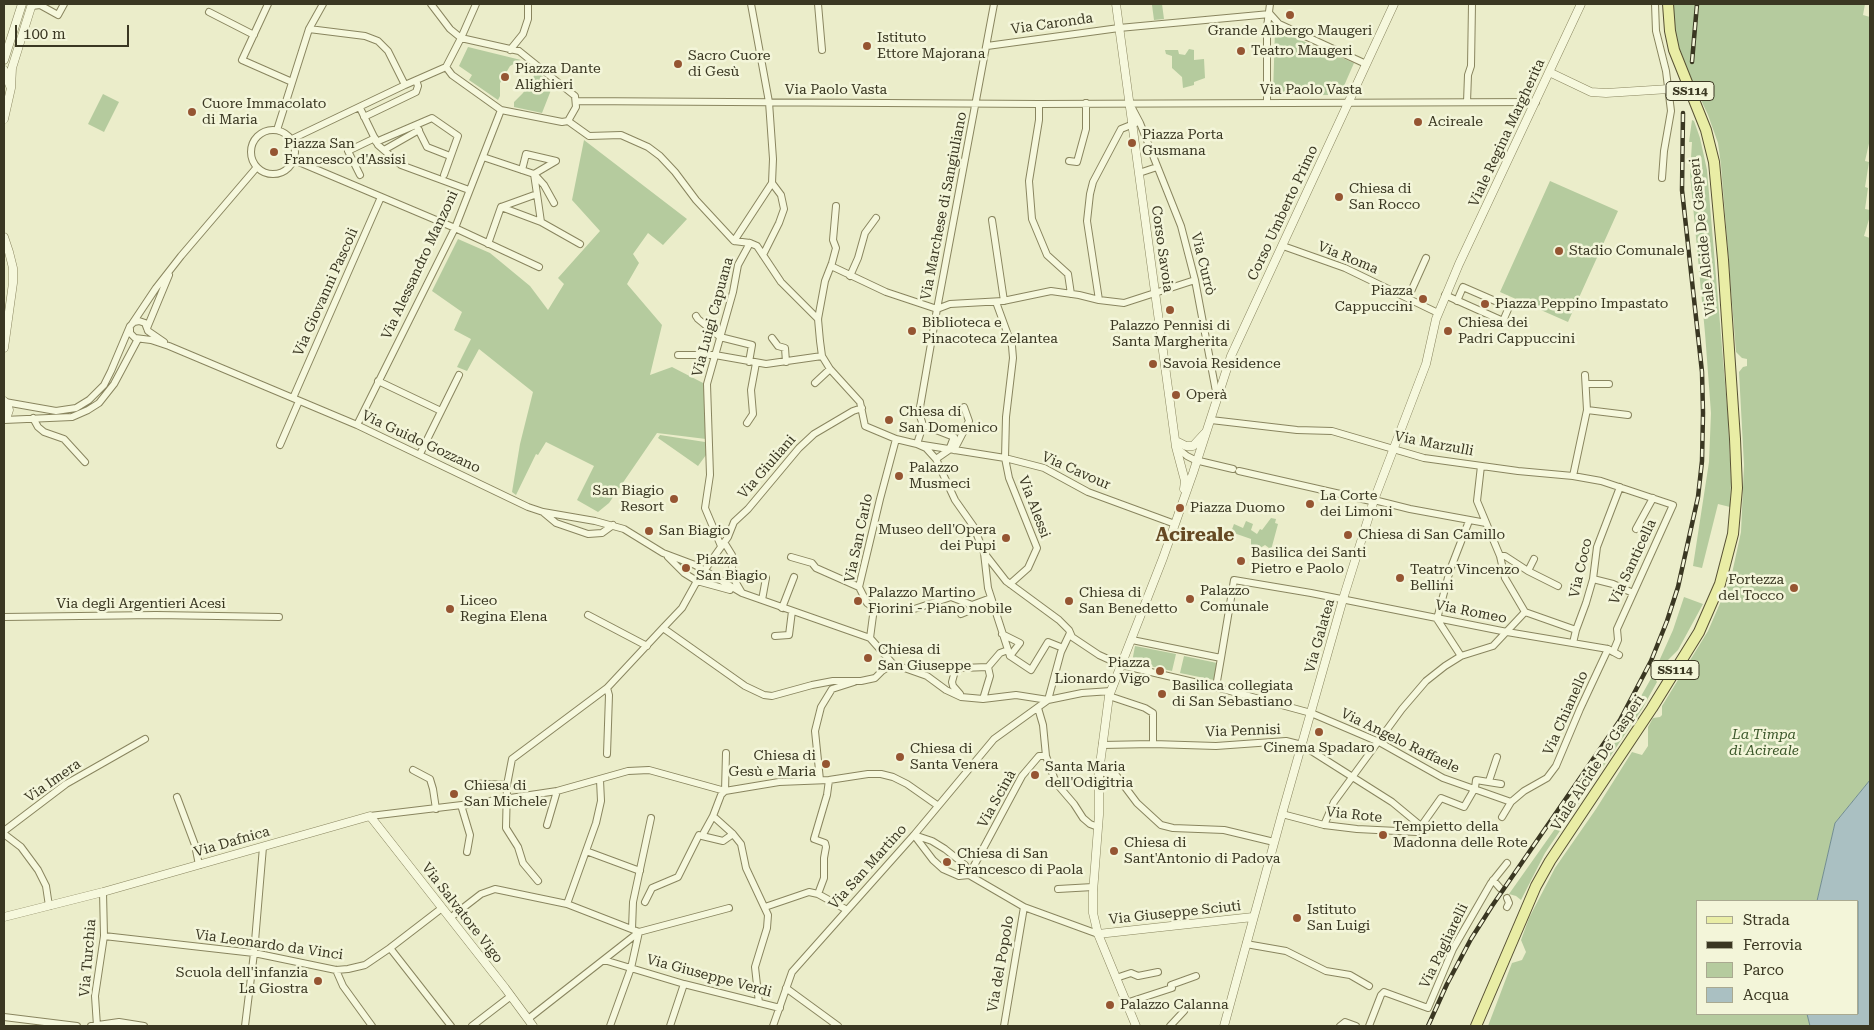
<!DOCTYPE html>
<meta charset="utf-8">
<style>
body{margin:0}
#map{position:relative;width:1874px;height:1030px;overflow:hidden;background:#ebedca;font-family:"Roboto Serif",serif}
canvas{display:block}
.frame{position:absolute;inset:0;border:5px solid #3a3722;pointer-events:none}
.legend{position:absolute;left:1696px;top:900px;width:162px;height:115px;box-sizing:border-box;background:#f3f5d9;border:1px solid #a9a990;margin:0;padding:6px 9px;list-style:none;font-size:15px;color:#3a3722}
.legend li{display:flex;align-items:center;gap:10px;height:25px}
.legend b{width:25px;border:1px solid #a9a990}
.scale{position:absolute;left:15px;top:25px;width:114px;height:22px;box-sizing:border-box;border:2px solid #3a3722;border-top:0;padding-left:6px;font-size:15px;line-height:18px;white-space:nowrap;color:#3a3722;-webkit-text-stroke:4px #f3f5d9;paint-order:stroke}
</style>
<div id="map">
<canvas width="1874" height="1030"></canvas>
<div class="frame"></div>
<ul class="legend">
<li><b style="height:6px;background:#e9eda5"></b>Strada</li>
<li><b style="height:6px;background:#3a3722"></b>Ferrovia</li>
<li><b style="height:14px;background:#b5cb9e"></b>Parco</li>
<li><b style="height:14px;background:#aac0c2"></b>Acqua</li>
</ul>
<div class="scale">100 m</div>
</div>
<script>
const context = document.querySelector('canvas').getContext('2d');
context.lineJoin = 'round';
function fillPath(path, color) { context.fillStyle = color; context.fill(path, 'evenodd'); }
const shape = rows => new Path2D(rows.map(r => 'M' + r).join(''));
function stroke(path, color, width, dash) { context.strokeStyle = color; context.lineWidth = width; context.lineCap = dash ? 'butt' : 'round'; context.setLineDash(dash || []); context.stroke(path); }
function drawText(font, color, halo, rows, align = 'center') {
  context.font = font + ' "Roboto Serif",serif'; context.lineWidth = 5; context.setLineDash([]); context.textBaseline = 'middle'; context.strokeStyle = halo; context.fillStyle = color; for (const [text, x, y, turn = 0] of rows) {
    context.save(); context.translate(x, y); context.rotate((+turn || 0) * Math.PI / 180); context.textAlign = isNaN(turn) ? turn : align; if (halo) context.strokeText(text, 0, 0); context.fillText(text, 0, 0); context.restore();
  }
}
fillPath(shape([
 [1150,4,1162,4,1164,19,1154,20,1152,5],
 [1674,4,1865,4,1863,15,1870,17,1870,139,1865,161,1869,162,1865,187,1868,188,1865,209,1870,210,1870,216,1864,236,1870,238,1870,780,1835,823,1817,901,1698,901,1698,1014,1807,1014,1810,1026,1488,1026,1512,963,1522,960,1526,952,1521,940,1529,918,1555,868,1596,809,1632,752,1642,755,1648,746,1648,727,1653,718,1660,717,1662,715,1662,706,1708,631,1731,578,1741,532,1744,465,1739,372,1743,367,1747,366,1747,359,1742,358,1736,352,1721,165,1718,143,1708,115,1679,52,1674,29],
 [1275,29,1354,63,1340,95,1273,95],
 [468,47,521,60,510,66,500,83,500,96,498,100,469,80,472,75,459,66],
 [1189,49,1194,50,1194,60,1204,59,1205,78,1194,82,1194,85,1183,88,1182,77,1172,68,1172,56,1166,54,1165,50,1178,50,1179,54,1185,55],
 [535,70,553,85,542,113,514,107,514,102,523,93,534,76],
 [103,94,119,102,104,132,88,124],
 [1692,120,1694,121,1700,138,1707,170,1728,418,1731,482,1730,507,1718,504,1702,568,1693,566,1709,462,1711,413,1705,333,1690,174,1692,142,1689,142],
 [584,140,687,219,663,245,648,233,633,254,639,263,627,284,662,325,650,375,672,367,705,384,706,439,657,433,609,503,598,512,577,500,594,466,546,442,538,455,536,454,516,495,512,492,520,444,533,392,479,349,467,371,457,367,471,339,454,330,462,312,432,291,458,239,490,253,530,286,548,310,564,284,558,278,600,231,572,200],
 [1550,181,1618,211,1568,322,1500,292],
 [660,435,705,442,706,455,698,466,658,438],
 [1271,518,1276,519,1275,523,1278,524,1271,550,1267,551,1269,548,1265,545,1257,550,1251,546,1251,539,1231,532,1234,524,1243,528,1246,521,1253,524,1251,530,1257,534,1260,529,1262,530],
 [1684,597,1703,604,1678,650,1660,668,1656,668,1673,630],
 [1135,646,1176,654,1172,671,1132,662],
 [1184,656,1217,663,1214,680,1180,673],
 [1653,675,1657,682,1642,709,1545,853,1521,900,1516,896,1509,894,1610,751]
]), '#b5cb9e');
const water = shape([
 [1870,780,1870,1026,1810,1026,1807,1014,1858,1014,1858,901,1817,901,1835,823,1870,780]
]);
fillPath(water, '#aac0c2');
stroke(water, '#718c90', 1);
const minor = shape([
 [268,4,242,60,292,82],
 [431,4,450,29,461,38,519,51,575,96,576,107,568,121,562,122,501,110,452,75,446,67,461,38,476,4],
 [818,4,822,50],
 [994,4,937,309,919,413,923,425,917,444,926,448,936,459,955,500,974,527,984,553,988,588,1010,656,1031,670,1048,642,1063,648],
 [1655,4,1656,31,1666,71,1671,111,1664,151,1662,178],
 [32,6,40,5,58,15,64,4],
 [209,12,254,35],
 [1270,14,1279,24,1366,64],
 [309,29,365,36,378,41,388,51,405,85],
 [987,46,1119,28,1270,14],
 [510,50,523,34,528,19,528,4],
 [576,101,1039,104,1536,102],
 [1267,102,1267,27,1270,4],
 [1467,102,1468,75,1471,66,1472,4],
 [1039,104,1039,120,1029,181,1032,219,1047,255,1068,274,1071,294],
 [1131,106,1140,123,1181,226,1195,280,1217,397],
 [360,108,378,145,401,165,469,190],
 [364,117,416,92,418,86,416,80],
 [568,121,589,136,621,135,648,147,660,156,675,172,696,200,734,241,750,243,757,246,781,282,818,319],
 [416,125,427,147,450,156],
 '251 152a22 22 0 1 1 44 0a22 22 0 1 1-44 0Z',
 [277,130,309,29,323,4],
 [292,139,405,85,446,67],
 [376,142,432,118,458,136,444,175],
 [384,150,419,130],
 [483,157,534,174,537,194,501,207,488,244],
 [294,160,455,228,539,267],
 [1069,161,1077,162,1086,129,1086,103],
 [522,170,526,154,556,161,534,174,544,185,554,203],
 [1139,173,1157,167],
 [360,175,348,151,375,138],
 [537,194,541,222,580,244],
 [836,206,833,240,836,248,832,263,825,281,818,319,820,341,822,356,830,369,860,402,865,426,896,439,917,444,1005,458,1044,468,1088,492,1175,524],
 [501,207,541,222],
 [992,220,1004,301],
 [734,241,772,183,773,159,769,102,751,4],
 [1283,246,1345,268,1438,313],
 [763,255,779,223,784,209,781,195,772,183],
 [831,266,886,292,937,309,950,304,1003,301,1051,291,1079,295,1099,300,1124,303,1195,280],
 [850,276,858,258,865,233,876,218],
 [1445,295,1503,321,1509,307,1463,287,1457,301],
 [1408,298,1426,258],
 [1099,300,1087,221,1090,194,1093,182,1121,129,1136,123],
 [996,302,1012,346,1013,358,1006,417,1005,458,1009,478,1037,548,1028,568,1010,584],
 [696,316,698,319,720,337,752,345,749,362],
 [132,324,156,288,181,256,257,167],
 [147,328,169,275],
 [130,329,130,333,135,338,151,340,169,346,357,425,528,507,543,512,595,521,624,529,663,553,695,565,742,593],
 [772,338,778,346,785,348,786,362],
 [678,355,715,355,766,364,822,356],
 [378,381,441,411],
 [815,383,830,369],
 [1586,384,1609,384],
 [293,398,381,197],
 [5,402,56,411,76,408,89,400,104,385,111,371,130,326,134,322,139,321,145,323,148,331,164,342],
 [1587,410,1628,415],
 [33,418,38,427,44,432,64,439,85,462],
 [4,420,72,417,88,410,99,403,114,384,138,339],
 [1211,420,1297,430,1332,431,1424,458,1518,471,1573,476,1601,481,1673,505,1617,629,1618,640,1613,652],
 [747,423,753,414,751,390,756,363],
 [357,425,455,228,501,110],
 [923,425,954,437,949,450,936,459],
 [280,445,299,401],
 [1176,447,1187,456,1195,460,1233,469],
 [954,450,969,421,964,407],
 [420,454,459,375],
 [1481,466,1477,501,1500,556,1505,578,1525,612,1576,630,1573,643],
 [1239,471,1371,501,1374,500,1410,509,1486,523],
 [1573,476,1587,410,1585,375],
 [544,513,556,523,588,534,602,533,613,525],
 [1636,529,1653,498],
 [724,542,732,555,732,570,735,581,742,593,870,638],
 [721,546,705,508,710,475,707,384,733,292,738,265,750,243],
 [985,554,1006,581,1059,620,1069,630,1072,637,1099,655,1121,665,1219,688,1311,713,1379,742,1443,778,1511,802],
 [1500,556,1505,556,1528,571,1558,586],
 [668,557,684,573],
 [791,557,812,563,816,568,859,587],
 [1528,571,1534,559],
 [1593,579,1613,584,1633,593],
 [730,590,697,581,728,537,734,522,748,509,799,448,814,434,853,411,862,408],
 [762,600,766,578],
 [782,608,794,577],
 [874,608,908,611,951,597,972,605,991,598],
 [961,614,973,609,972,605],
 [588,615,647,646],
 [4,617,156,615,279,617],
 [663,628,745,686,764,695,772,696,812,685,833,681,861,681,875,678,882,671,893,664],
 [1576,630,1586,603,1593,579,1597,547,1620,487],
 [1002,634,1020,643,1010,656],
 [775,636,789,635,792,611],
 [870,638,893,664,927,676,946,690,961,697,983,699,1016,695,1048,700,1082,693,1111,691],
 [870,638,874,608,867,603,859,587,880,499,896,439],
 [1132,640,1221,658,1216,687],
 [1461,656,1437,619,1450,570,1469,521],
 [1221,658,1234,580,1311,593,1507,632,1608,649,1619,655],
 [988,667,1000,653,1008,650],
 [960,694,953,686,952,682,955,671,961,668,988,667,990,676,983,699],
 [1109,696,1145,708,1153,713,1153,744],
 [1038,708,1043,725,1046,756,1056,783,1074,804,1083,818,1090,824,1098,827],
 [1102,745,1153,744,1216,746,1286,741,1302,745,1392,802,1421,826],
 [607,754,609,695,607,688],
 [413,770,430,779,433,789,436,809],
 [1099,772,1116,775,1137,803,1161,825,1173,828,1224,830,1274,842],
 [820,780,815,731,821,707,832,689,854,682],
 [1489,781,1497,757],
 [470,783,507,785],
 [177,797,195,845,199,865],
 [461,805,470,835,467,852],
 [1282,814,1324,825,1357,829,1417,832,1441,798,1464,807,1475,788,1476,780,1501,784],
 [370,816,470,804,557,791,628,771,649,770,725,791,779,782,829,780,868,774,881,774,893,777,907,784,937,805],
 [713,816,721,795,725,791,726,753],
 [1502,817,1511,802,1524,791,1547,778,1556,766,1580,709,1608,649],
 [547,825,557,791],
 [1324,825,1334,802,1402,709,1426,681,1445,666,1461,656,1493,646,1525,612],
 [4,831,66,784,145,739],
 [4,834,21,847,38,870,46,886,49,906],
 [733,834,723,841,702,836,713,816,733,834,741,844,746,868,768,915,767,928,755,967,759,1003],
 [914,835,933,860,943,869,959,876,969,875,1024,907,1098,934],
 [914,835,932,841,945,849,965,865,969,875],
 [586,851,640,871],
 [969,875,1022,776,1039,756,1046,756],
 [1493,880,1500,888],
 [538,881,523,863,518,847,506,828,507,785,512,759,607,688,663,628,682,608,697,581,684,573,685,566,690,564],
 [1058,889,1093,887],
 [818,894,824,878,824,858,826,847,825,843,814,839,827,795,829,780],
 [1507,898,1509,903,1507,907],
 [645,902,652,888,678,877,699,835,702,836],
 [567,904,596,823,601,801,600,780],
 [765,907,809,892,818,894,847,910],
 [450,918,481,894,495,889,567,904,639,932],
 [632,929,633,902,651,818],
 [104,936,254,953,336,970,348,969,365,965,390,948,442,908],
 [1246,944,1286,951,1326,971,1350,975,1369,986],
 [390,948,451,1026],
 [604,960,684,984,780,1008],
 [336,970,343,986,372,1026],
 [1116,978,1131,973,1138,976,1158,972],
 [786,988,838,1026],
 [1126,1003,1172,988,1171,985,1196,976],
 [4,1017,77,1026],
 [528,1019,639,932,729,908],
 [91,1026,119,1022,144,1026],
 [97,1026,95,996,104,936,103,892],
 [245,1026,254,953,263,847],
 [472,1026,511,996],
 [610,1026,631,968,639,932],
 [670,1026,684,984],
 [773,1026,792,972,914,835,994,739,1048,700,1061,652,1070,633],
 [1004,1026,1024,907],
 [1170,1026,1184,1011],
 [1340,1026,1345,1022,1356,1026],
 [1369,1026,1381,995,1384,992,1428,1008,1453,949,1491,883,1507,863]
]);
const tertiary = shape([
 [1116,4,1176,447,1185,481,1184,489],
 [4,60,22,4],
 [4,70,10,86],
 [1549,72,1591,92,1606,93,1669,89,1679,91,1688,96],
 [4,119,11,88,12,68,32,4],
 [4,237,9,252,13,268,13,283,4,348],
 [4,401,7,404,9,410,7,416,4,419],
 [1176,441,1186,446,1193,446,1205,433],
 [4,917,103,892,370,816,505,988,533,1026],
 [1098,934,1253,917],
 [1136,1026,1098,934,1093,913,1093,892,1099,815,1099,772,1109,696,1163,558,1193,473,1231,356,1394,4],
 [1224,1026,1282,814,1343,599,1374,500,1426,364,1436,319,1459,264,1581,4]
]);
const primary = shape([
 [1476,1026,1536,886,1550,861,1652,708,1699,632,1720,584,1733,534,1737,488,1735,439,1723,260,1714,162,1706,130,1674,50,1670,31,1668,4]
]);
stroke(minor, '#89855f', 8);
stroke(tertiary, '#89855f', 9);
stroke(primary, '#575133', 12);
stroke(minor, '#f6f8dd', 6);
stroke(tertiary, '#f6f8dd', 8);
stroke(primary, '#e9eda5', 10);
const rail = shape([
 [1692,62,1697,4],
 [1428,1026,1447,984,1471,939,1492,906,1620,720,1651,661,1667,621,1678,587,1698,497,1702,461,1703,413,1702,372,1682,190,1683,113]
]);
stroke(rail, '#3a3722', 4.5);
stroke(rail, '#f3f5d9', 2.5, [8]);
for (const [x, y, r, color] of [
 [1290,15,5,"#955532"],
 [867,46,5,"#955532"],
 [1241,51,5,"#955532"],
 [678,64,5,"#955532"],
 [505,77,5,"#955532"],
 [192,112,5,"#955532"],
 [1418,122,5,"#955532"],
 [1132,143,5,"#955532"],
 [274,152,5,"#955532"],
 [1339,197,5,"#955532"],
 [1559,251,5,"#955532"],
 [1423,299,5,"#955532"],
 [1485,304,5,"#955532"],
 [1170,310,5,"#955532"],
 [912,331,5,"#955532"],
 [1448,331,5,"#955532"],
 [1153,364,5,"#955532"],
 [1176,395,5,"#955532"],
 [889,420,5,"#955532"],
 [899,476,5,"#955532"],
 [674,499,5,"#955532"],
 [1310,504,5,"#955532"],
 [1180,508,5,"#955532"],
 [649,531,5,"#955532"],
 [1348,535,5,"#955532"],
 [1006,538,5,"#955532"],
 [1241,561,5,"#955532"],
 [686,568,5,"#955532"],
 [1400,578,5,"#955532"],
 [1794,588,5,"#955532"],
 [1190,599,5,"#955532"],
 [858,601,5,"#955532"],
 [1069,601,5,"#955532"],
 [450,609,5,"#955532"],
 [868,658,5,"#955532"],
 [1160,671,5,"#955532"],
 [1162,694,5,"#955532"],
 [1319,732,5,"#955532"],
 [900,757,5,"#955532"],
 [826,764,5,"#955532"],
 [1035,775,5,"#955532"],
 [454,794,5,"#955532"],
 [1383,835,5,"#955532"],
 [1114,851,5,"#955532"],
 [947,862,5,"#955532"],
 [1297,918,5,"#955532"],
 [318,981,5,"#955532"],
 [1110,1005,5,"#955532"]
]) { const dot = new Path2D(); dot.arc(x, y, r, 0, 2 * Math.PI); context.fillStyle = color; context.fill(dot); stroke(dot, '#f3f5d9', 2); }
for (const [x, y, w] of [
 [1690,91,48],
 [1675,670,48]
]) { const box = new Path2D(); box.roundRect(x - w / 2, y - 9.5, w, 19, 4); context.fillStyle = '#f3f5d9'; context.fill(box); stroke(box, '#3a3722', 1); }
drawText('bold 12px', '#3a3722', null, [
 ["SS114",1690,91],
 ["SS114",1675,670]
]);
drawText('14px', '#3a3722', '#f3f5d9', [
 ["Via Caronda",1052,24,-8],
 ["Via Paolo Vasta",836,90],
 ["Via Paolo Vasta",1311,90],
 ["Viale Regina Margherita",1507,133,-65],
 ["Via Marchese di Sangiuliano",944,206,-79],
 ["Corso Umberto Primo",1283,213,-65],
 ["Viale Alcide De Gasperi",1703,237,-96],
 ["Corso Savoia",1162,249,82],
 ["Via Roma",1348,258,22],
 ["Via Currò",1203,264,76],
 ["Via Alessandro Manzoni",420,265,-65],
 ["Via Giovanni Pascoli",326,292,-66],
 ["Via Luigi Capuana",713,317,-75],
 ["Via Guido Gozzano",421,442,25],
 ["Via Marzulli",1434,444,11],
 ["Via Giuliani",767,467,-49],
 ["Via Cavour",1076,471,24],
 ["Via Alessi",1034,507,69],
 ["Via San Carlo",859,538,-78],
 ["Via Santicella",1633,562,-65],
 ["Via Coco",1581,568,-77],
 ["Via degli Argentieri Acesi",141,604],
 ["Via Romeo",1471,612,11],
 ["Via Galatea",1320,636,-74],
 ["Via Chianello",1566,713,-66],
 ["Via Pennisi",1243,731,-2],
 ["Via Angelo Raffaele",1400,741,26],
 ["Viale Alcide De Gasperi",1598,763,-57],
 ["Via Imera",53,781,-35],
 ["Via Scinà",997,799,-61],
 ["Via Rote",1354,815,6],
 ["Via Dafnica",232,842,-16],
 ["Via San Martino",868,867,-48],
 ["Via Salvatore Vigo",462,913,52],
 ["Via Giuseppe Sciuti",1175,913,-6],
 ["Via Leonardo da Vinci",269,945,8],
 ["Via Pagliarelli",1444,946,-64],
 ["Via Turchia",88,958,-85],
 ["Via del Popolo",1001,964,-80],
 ["Via Giuseppe Verdi",709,976,15]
]);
drawText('14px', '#3a3722', '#f3f5d9', [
 ["Grande Albergo Maugeri",1290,31,"center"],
 ["Istituto",877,38],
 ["Ettore Majorana",877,54],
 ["Teatro Maugeri",1251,51],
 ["Sacro Cuore",688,56],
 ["di Gesù",688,72],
 ["Piazza Dante",515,69],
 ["Alighieri",515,85],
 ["Cuore Immacolato",202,104],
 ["di Maria",202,120],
 ["Acireale",1428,122],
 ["Piazza Porta",1142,135],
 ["Gusmana",1142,151],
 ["Piazza San",284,144],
 ["Francesco d'Assisi",284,160],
 ["Chiesa di",1349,189],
 ["San Rocco",1349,205],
 ["Stadio Comunale",1569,251],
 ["Piazza",1413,291,"right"],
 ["Cappuccini",1413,307,"right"],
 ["Piazza Peppino Impastato",1495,304],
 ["Biblioteca e",922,323],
 ["Pinacoteca Zelantea",922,339],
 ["Chiesa dei",1458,323],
 ["Padri Cappuccini",1458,339],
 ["Palazzo Pennisi di",1170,326,"center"],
 ["Santa Margherita",1170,342,"center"],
 ["Savoia Residence",1163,364],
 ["Operà",1186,395],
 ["Chiesa di",899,412],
 ["San Domenico",899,428],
 ["Palazzo",909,468],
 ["Musmeci",909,484],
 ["San Biagio",664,491,"right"],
 ["Resort",664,507,"right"],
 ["La Corte",1320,496],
 ["dei Limoni",1320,512],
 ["Piazza Duomo",1190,508],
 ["Museo dell'Opera",996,530,"right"],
 ["dei Pupi",996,546,"right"],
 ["San Biagio",659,531],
 ["Chiesa di San Camillo",1358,535],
 ["Basilica dei Santi",1251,553],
 ["Pietro e Paolo",1251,569],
 ["Piazza",696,560],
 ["San Biagio",696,576],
 ["Teatro Vincenzo",1410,570],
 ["Bellini",1410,586],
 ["Fortezza",1784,580,"right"],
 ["del Tocco",1784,596,"right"],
 ["Palazzo",1200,591],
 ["Comunale",1200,607],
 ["Palazzo Martino",868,593],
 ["Fiorini - Piano nobile",868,609],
 ["Chiesa di",1079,593],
 ["San Benedetto",1079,609],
 ["Liceo",460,601],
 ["Regina Elena",460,617],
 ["Chiesa di",878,650],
 ["San Giuseppe",878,666],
 ["Piazza",1150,663,"right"],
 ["Lionardo Vigo",1150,679,"right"],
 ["Basilica collegiata",1172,686],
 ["di San Sebastiano",1172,702],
 ["Cinema Spadaro",1319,748,"center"],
 ["Chiesa di",910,749],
 ["Santa Venera",910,765],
 ["Chiesa di",816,756,"right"],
 ["Gesù e Maria",816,772,"right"],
 ["Santa Maria",1045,767],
 ["dell'Odigitria",1045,783],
 ["Chiesa di",464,786],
 ["San Michele",464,802],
 ["Tempietto della",1393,827],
 ["Madonna delle Rote",1393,843],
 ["Chiesa di",1124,843],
 ["Sant'Antonio di Padova",1124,859],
 ["Chiesa di San",957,854],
 ["Francesco di Paola",957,870],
 ["Istituto",1307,910],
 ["San Luigi",1307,926],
 ["Scuola dell'infanzia",308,973,"right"],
 ["La Giostra",308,989,"right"],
 ["Palazzo Calanna",1120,1005]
], 'left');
drawText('italic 14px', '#3a5629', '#f3f5d9', [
 ["La Timpa",1764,735],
 ["di Acireale",1764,751]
]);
drawText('bold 19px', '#654923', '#f3f5d9', [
 ["Acireale",1195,535]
]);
</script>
